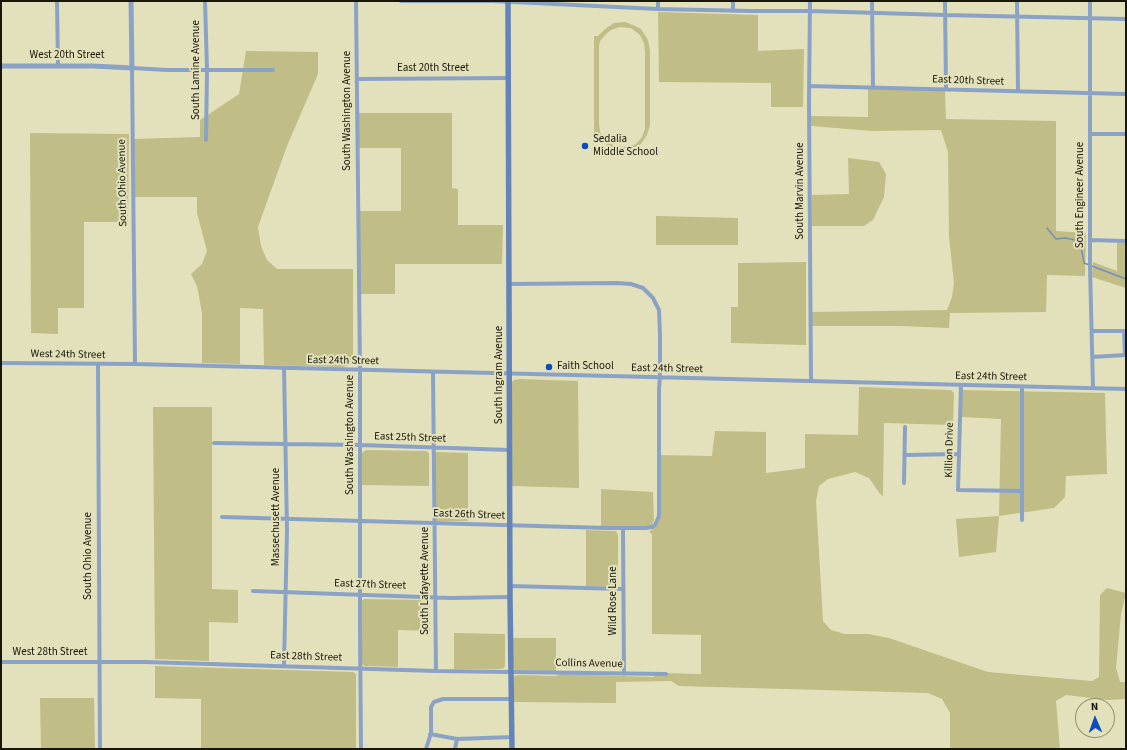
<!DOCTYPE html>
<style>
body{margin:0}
#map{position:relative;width:1127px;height:750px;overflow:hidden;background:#e3e1bc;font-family:"Source Sans 3",sans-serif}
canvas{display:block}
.frame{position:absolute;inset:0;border:2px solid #171608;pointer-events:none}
.north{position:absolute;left:1075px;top:698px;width:40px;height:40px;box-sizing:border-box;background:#e3e1bc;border:1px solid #919074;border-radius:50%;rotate:358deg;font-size:11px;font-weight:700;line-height:16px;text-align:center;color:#171608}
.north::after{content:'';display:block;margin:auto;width:14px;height:18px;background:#0b4eb9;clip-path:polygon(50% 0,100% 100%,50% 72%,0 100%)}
</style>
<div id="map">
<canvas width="1127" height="750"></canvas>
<div class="frame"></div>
<div class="north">N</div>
</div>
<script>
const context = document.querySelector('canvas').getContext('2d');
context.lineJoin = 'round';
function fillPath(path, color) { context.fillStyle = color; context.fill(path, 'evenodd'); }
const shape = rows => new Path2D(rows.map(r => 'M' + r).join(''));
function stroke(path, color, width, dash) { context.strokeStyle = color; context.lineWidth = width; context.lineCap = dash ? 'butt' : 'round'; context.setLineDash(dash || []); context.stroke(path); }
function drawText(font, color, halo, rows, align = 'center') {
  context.font = font + ' "Source Sans 3",sans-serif'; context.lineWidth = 4; context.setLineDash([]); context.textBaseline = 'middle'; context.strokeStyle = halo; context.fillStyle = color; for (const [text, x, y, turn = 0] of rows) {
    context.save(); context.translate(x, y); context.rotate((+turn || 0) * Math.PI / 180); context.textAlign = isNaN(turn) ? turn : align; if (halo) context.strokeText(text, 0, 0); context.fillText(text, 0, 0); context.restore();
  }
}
fillPath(shape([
 [658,12,758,15,758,51,804,49,803,107,771,107,771,83,659,82],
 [625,22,635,26,641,29,648,40,650,51,650,125,647,135,641,144,629,150,622,151,617,151,610,148,599,137,594,137,594,36,598,36,605,29,614,23],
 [620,27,631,28,640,35,644,43,645,52,645,129,642,137,638,142,634,145,624,147,615,146,606,141,600,132,599,124,599,46,600,41,606,34,611,30],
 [246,51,318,52,318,74,287,146,258,227,261,246,267,260,277,269,353,269,353,361,352,364,343,367,264,365,263,309,240,308,240,364,202,363,202,313,197,286,191,274,202,264,207,251,197,213,197,197,133,197,132,139,200,137,200,120,239,94],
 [868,88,945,91,946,119,1056,121,1056,231,1086,233,1085,276,1047,275,1046,312,950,313,949,328,901,326,812,326,811,312,947,310,952,297,954,283,949,237,948,152,941,130,872,131,811,126,811,116,868,117],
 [358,113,452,113,452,188,458,189,458,225,503,225,502,264,395,264,395,294,360,294,359,211,401,211,401,148,358,148],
 [30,133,129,134,128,222,84,222,84,308,58,308,58,334,31,333],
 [848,158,879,162,886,174,884,197,873,220,864,226,811,226,812,195,849,194],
 [656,216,738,218,738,245,656,245],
 [1117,241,1126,242,1126,288,1092,277,1093,262,1117,271],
 [806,262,806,345,731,343,731,307,738,307,738,263],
 [520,379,578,381,579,488,511,486,511,383,514,380],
 [859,387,951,390,954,393,953,425,884,423,883,496,880,494,869,478,855,472,828,479,819,486,816,501,823,621,831,630,845,634,868,634,889,638,988,672,1092,681,1099,677,1100,595,1107,588,1126,593,1121,614,1116,668,1120,682,1126,682,1126,699,1108,700,1066,695,1056,701,1060,749,950,749,950,713,942,699,928,693,679,686,671,681,616,682,616,703,513,702,513,680,514,676,519,675,556,676,560,674,653,677,659,673,701,674,701,635,652,634,652,534,649,532,656,526,659,518,658,455,712,456,715,431,766,432,766,473,805,468,805,434,858,435],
 [963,390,1105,393,1107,474,1066,476,1065,497,1054,508,999,516,996,552,959,557,956,519,999,516,1001,419,961,417,960,393],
 [153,407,212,407,212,589,238,590,238,623,209,622,209,661,155,659],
 [366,450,426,451,429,453,429,486,362,485,362,453],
 [435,452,468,453,468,521,435,521],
 [601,489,653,492,654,520,652,525,646,528,601,526],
 [586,530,616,531,618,535,618,585,615,587,586,586],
 [364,599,427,600,430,603,430,631,398,630,398,667,364,666,362,663,361,601],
 [454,633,505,634,505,665,504,668,500,669,454,669],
 [512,638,556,638,556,671,515,670,512,666],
 [155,666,353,672,356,674,356,749,201,749,201,699,155,698],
 [40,698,94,698,95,749,41,749]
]), '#c0bd86');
stroke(shape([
 [1047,228,1056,239,1065,238,1080,241,1084,263,1126,279]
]), '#748fbb', 1.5);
stroke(shape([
 [57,1,58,66],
 [205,1,207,70,206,140],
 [356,1,360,370,360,629,361,749],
 [401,1,492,1,658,9,752,11,810,11,945,15,1126,19],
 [658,1,658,9],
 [733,1,733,11],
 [810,1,809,101,811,381],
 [872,1,873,87],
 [945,1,946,89],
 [1017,1,1018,91],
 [1090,1,1090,267,1093,388],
 [357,79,508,78],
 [809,86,1126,94],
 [1091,134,1126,134],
 [1090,240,1126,241],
 [1092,331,1124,331,1125,355,1092,357],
 [1,363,135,364,1126,389],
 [98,364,100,749],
 [135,364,132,68,167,70,273,70],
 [284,368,287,530,284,665],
 [433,372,436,671],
 [961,385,958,490,1022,491],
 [1022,387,1022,520],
 [214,443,360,445,510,450],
 [905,455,959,454],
 [904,483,905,427],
 [222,517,607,528,646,528,652,527,655,525,659,516,659,389,660,377,660,335,659,310,653,298,643,288,631,284,616,283,509,284],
 [623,528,624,674],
 [510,586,623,589],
 [253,591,451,598,510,597],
 [1,662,145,662,436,671,666,674],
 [430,734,457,739,512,737],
 [426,749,431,733,431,707,434,702,443,699,512,699],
 [455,749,457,739]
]), '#8ba2c7', 4);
stroke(shape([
 [1,66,93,66,132,68,131,1]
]), '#8ba2c7', 5);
stroke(shape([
 [508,1,510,597,512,749]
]), '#6383b9', 5.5);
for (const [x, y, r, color] of [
 [585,146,4,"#0b4eb9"],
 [549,367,4,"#0b4eb9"]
]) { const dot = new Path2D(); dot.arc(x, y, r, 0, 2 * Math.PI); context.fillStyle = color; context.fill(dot); stroke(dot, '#e3e1bc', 1.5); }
drawText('11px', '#171608', '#e3e1bc', [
 ["West 20th Street",67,56],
 ["East 20th Street",433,69],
 ["South Lamine Avenue",197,70,-90],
 ["East 20th Street",968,81,2],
 ["South Washington Avenue",348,111,-90],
 ["South Ohio Avenue",123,183,-91],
 ["South Marvin Avenue",801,191,-90],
 ["South Engineer Avenue",1081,195,-90],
 ["West 24th Street",68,355,1],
 ["East 24th Street",343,361,1],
 ["East 24th Street",667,369,1],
 ["South Ingram Avenue",500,375,-90],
 ["East 24th Street",991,377,1],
 ["South Washington Avenue",351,435,-90],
 ["East 25th Street",410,438,2],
 ["Killion Drive",950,450,-89],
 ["East 26th Street",469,515,2],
 ["Massechusett Avenue",277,517,-90],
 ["South Ohio Avenue",89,556,-90],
 ["South Lafayette Avenue",426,581,-90],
 ["East 27th Street",370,585,2],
 ["Wild Rose Lane",614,601,-90],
 ["West 28th Street",50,653],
 ["East 28th Street",306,657,2],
 ["Collins Avenue",589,664,1]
]);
drawText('11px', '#171608', '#e3e1bc', [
 ["Sedalia",593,140],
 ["Middle School",593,153],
 ["Faith School",557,367]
], 'left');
</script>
